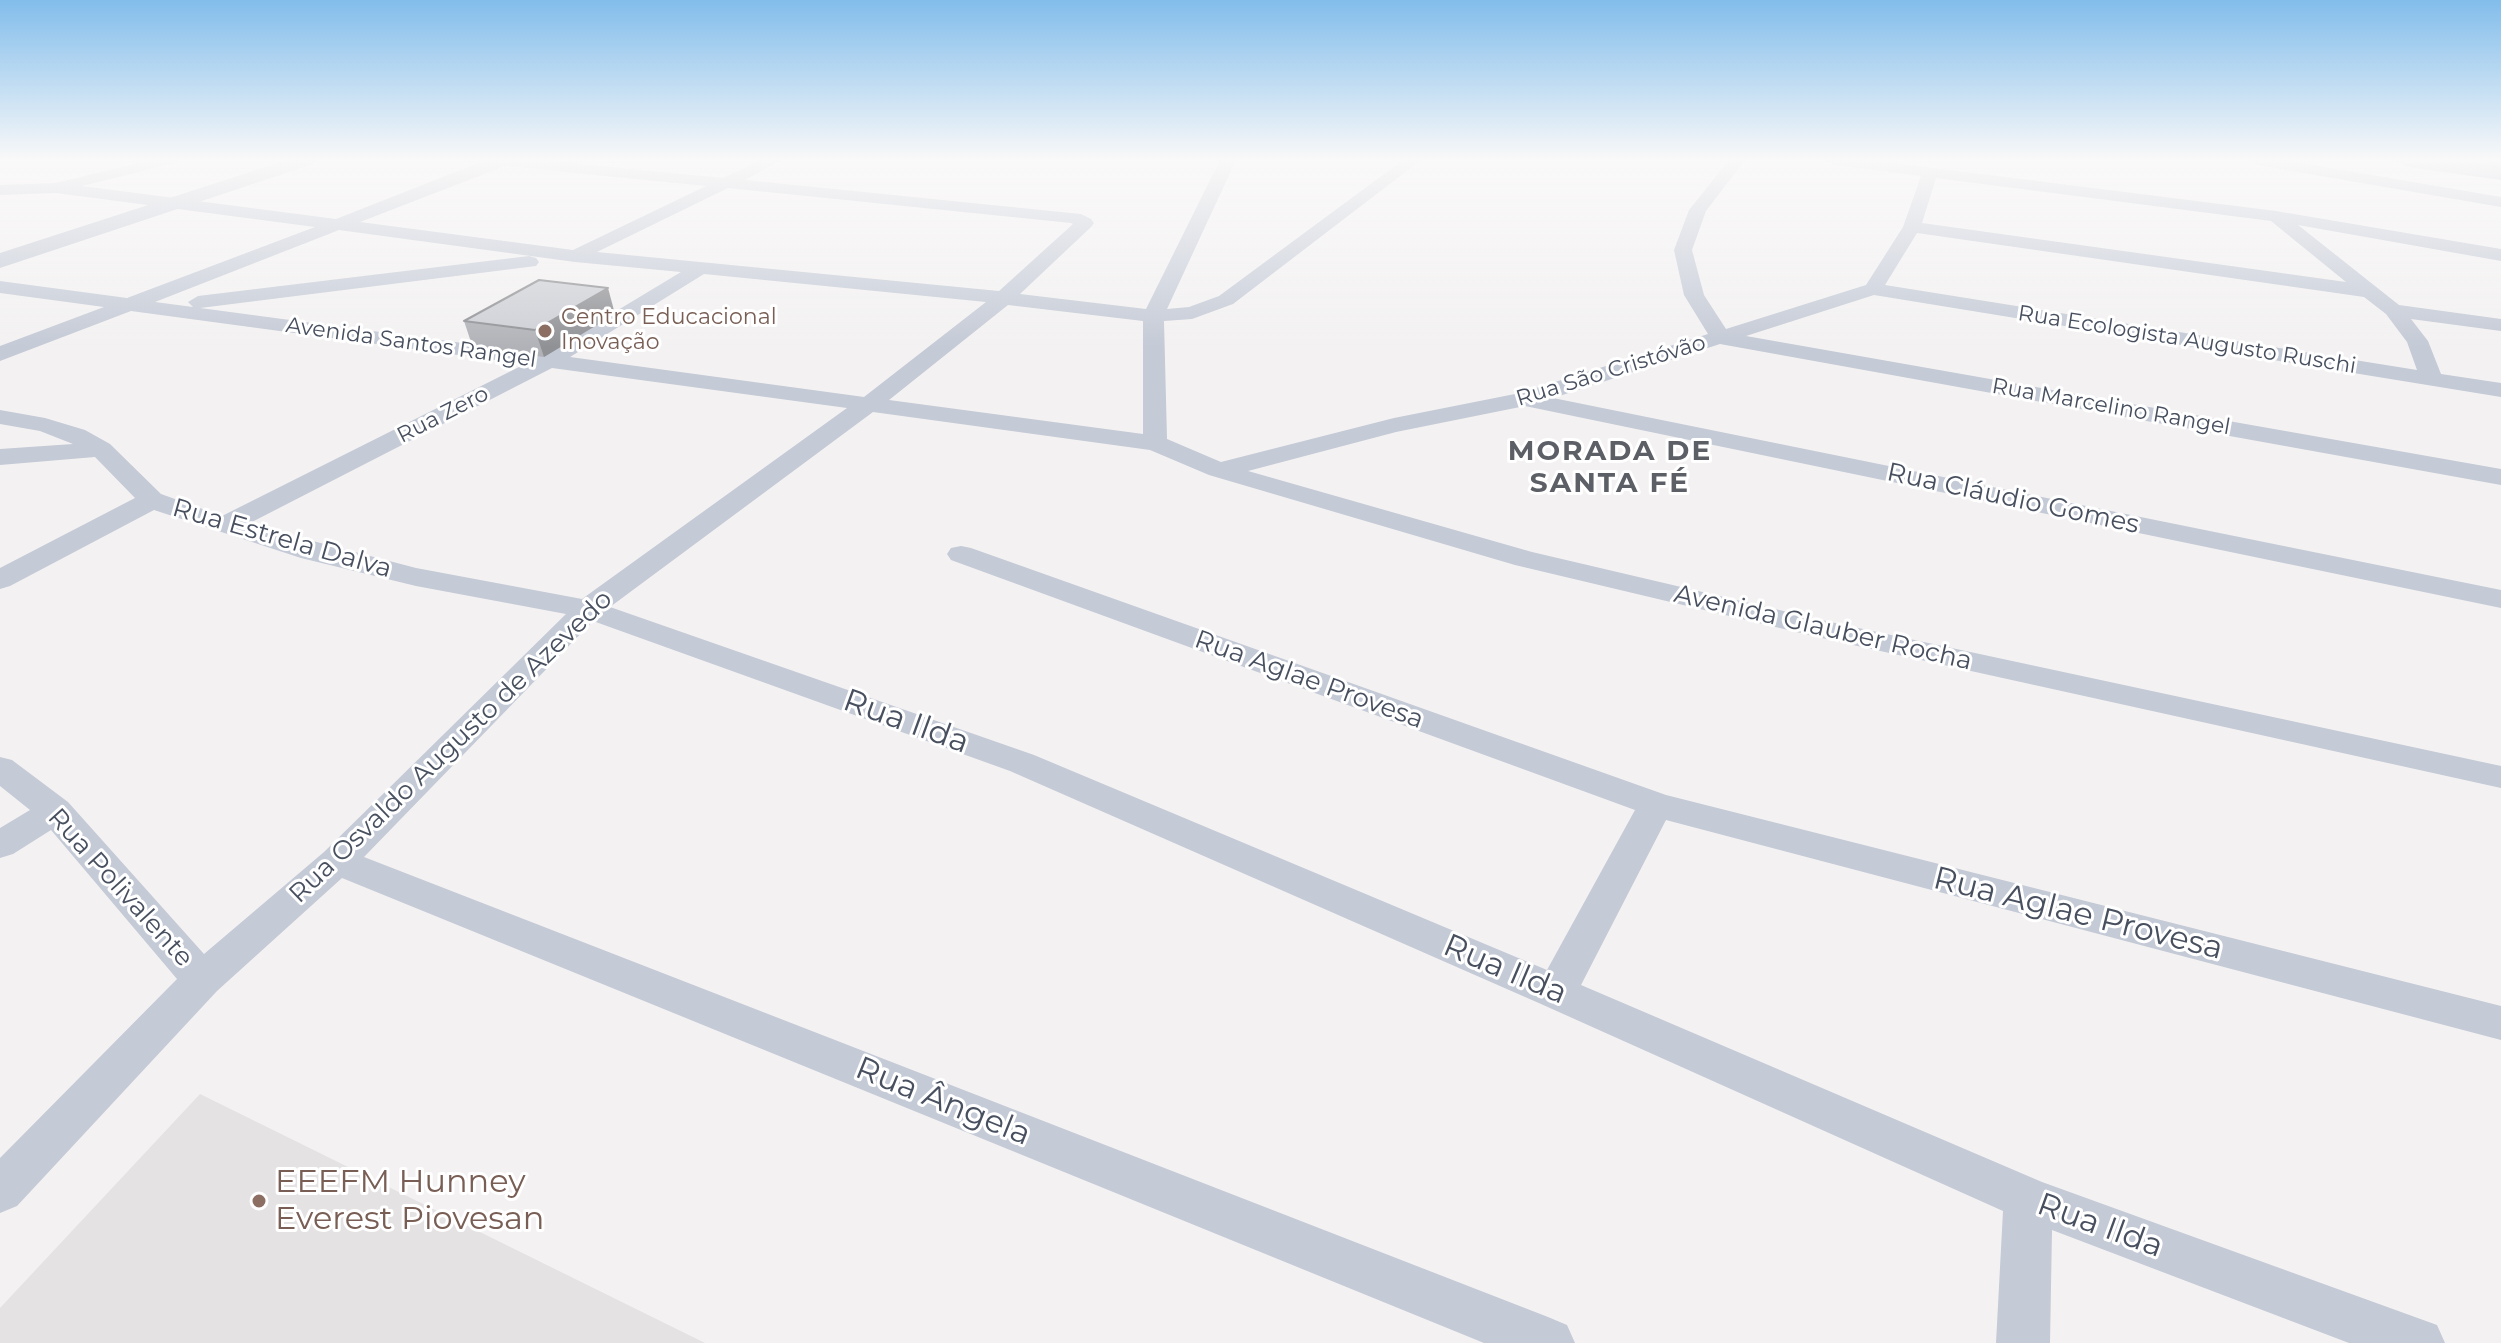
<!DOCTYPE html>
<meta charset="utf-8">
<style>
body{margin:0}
canvas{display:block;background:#f3f1f1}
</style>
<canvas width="2501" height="1343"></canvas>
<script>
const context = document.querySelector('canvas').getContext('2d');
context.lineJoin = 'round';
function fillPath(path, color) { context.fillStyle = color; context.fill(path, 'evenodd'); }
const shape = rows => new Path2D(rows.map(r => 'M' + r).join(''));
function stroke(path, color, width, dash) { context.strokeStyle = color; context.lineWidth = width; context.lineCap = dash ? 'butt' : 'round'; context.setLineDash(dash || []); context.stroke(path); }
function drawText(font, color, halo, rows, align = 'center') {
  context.font = font + ' Montserrat,sans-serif'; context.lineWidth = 6; context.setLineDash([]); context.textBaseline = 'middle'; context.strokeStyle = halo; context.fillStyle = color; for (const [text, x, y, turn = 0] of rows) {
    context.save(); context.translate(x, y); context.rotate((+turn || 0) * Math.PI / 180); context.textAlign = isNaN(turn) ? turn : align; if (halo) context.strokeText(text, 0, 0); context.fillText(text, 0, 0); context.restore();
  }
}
fillPath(shape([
 [200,1094,705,1343,0,1343,0,1308]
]), '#e4e2e3');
stroke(shape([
 [2453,160,2501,166]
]), '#8acaf0', 7);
fillPath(shape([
 [150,160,177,160,175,163,82,186,336,219,486,160,540,160,723,178,761,160,781,160,745,180,1081,214,1091,219,1094,223,1091,227,1020,294,1146,309,1220,160,1236,160,1167,309,1189,307,1219,296,1403,160,1421,160,1233,304,1192,319,1164,321,1167,439,1221,462,1394,418,1520,393,1708,334,1684,295,1674,250,1689,210,1729,160,1745,160,1706,211,1692,250,1704,295,1726,329,1866,285,1903,227,1921,176,1834,165,1826,160,1870,160,2276,211,2501,249,2501,261,2298,225,2399,305,2501,319,2501,331,2411,319,2428,341,2441,374,2501,383,2501,397,1874,295,1746,336,2501,469,2501,485,1720,344,1553,398,2501,590,2501,608,1525,406,1396,432,1248,471,1532,552,1826,621,2501,766,2501,788,1826,639,1515,565,1209,475,1150,450,873,412,610,607,1034,755,1547,970,1635,810,951,560,947,554,951,548,961,546,971,548,1666,795,2501,1006,2501,1040,1666,820,1581,985,2042,1182,2437,1325,2445,1343,2349,1343,2052,1230,2050,1343,1996,1343,2003,1211,1541,1004,1010,771,593,621,364,857,1548,1317,1567,1325,1575,1343,1484,1343,342,878,217,991,17,1206,0,1213,0,1158,177,979,51,830,13,854,0,858,0,828,30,810,0,786,0,757,12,760,68,802,204,954,324,852,566,614,416,586,301,558,154,510,10,586,0,589,0,568,135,498,95,457,0,465,0,449,73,444,40,431,0,424,0,410,45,418,85,430,110,444,161,494,222,516,525,364,131,311,0,361,0,346,104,307,0,293,0,281,127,298,315,227,56,193,0,195,0,185,56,183,150,160],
 [505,166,706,186,573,250,360,222,505,166],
 [1936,178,2271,221,2346,282,1922,223,1936,178],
 [728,188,1071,223,1073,224,999,291,597,252,728,188],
 [339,230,575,262,681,272,545,354,200,308,536,266,539,262,536,258,529,256,198,296,188,302,193,307,155,302,339,230],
 [1917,233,2364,297,2386,314,2407,342,2417,370,1885,285,1917,233],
 [704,274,986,302,864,397,570,357,704,274],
 [1008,305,1143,321,1143,434,889,400,1008,305],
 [552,368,847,408,582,599,416,568,248,524,552,368],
 [2249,160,2284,160,2501,197,2501,207,2257,165,2249,160]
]), '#c4cad6');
fillPath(shape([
 [287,160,316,160,313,164,0,268,0,253,287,160]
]), '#c4cad6');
fillPath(shape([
 [2396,160,2453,160,2501,166,2501,180,2407,167,2396,160]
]), '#b0bbd0');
fillPath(shape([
 [615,314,544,357,473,348,464,321]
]), '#b0b2b7');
fillPath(shape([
 [608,288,615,314,544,357,535,330]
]), '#909195');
const building = shape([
 [539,280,608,288,535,330,464,321,539,280]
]);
fillPath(building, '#cdcfd5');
stroke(building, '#909195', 2);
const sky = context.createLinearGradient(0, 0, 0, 348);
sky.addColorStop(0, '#82bdeb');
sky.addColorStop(0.46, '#faf9f9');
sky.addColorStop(1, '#faf9f900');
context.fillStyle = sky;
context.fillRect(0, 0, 2501, 348);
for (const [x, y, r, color] of [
 [545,331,8,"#8d6e63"],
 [259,1201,8,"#8d6e63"]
]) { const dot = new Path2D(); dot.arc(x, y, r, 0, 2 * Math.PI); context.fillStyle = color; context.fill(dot); stroke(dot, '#fff', 3); }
drawText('22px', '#785e54', '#fff', [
 ["Centro Educacional",561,318],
 ["Inovação",561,343]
], 'left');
drawText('22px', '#48505f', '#fff', [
 ["Rua Ecologista Augusto Ruschi",2187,340,9],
 ["Avenida Santos Rangel",411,343,8],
 ["Rua São Cristóvão",1611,371,-17],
 ["Rua Marcelino Rangel",2111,407,10],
 ["Rua Zero",443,415,-27]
]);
drawText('26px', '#48505f', '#fff', [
 ["Rua Cláudio Gomes",2013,499,12],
 ["Rua Estrela Dalva",282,539,16],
 ["Avenida Glauber Rocha",1823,628,13],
 ["Rua Aglae Provesa",1309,680,20],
 ["Rua Osvaldo Augusto de Azevedo",451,747,-44],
 ["Rua Polivalente",120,888,48]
]);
context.letterSpacing = '2px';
drawText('bold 28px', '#5d5f66', '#fff', [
 ["MORADA DE",1610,452],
 ["SANTA FÉ",1610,484]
]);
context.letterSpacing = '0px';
drawText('32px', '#48505f', '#fff', [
 ["Rua Ilda",906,722,20],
 ["Rua Aglae Provesa",2078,914,14],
 ["Rua Ilda",1505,970,23],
 ["Rua Ângela",943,1102,22],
 ["Rua Ilda",2100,1226,20]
]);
drawText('32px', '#785e54', '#fff', [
 ["EEEFM Hunney",275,1183],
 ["Everest Piovesan",275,1220]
], 'left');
</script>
